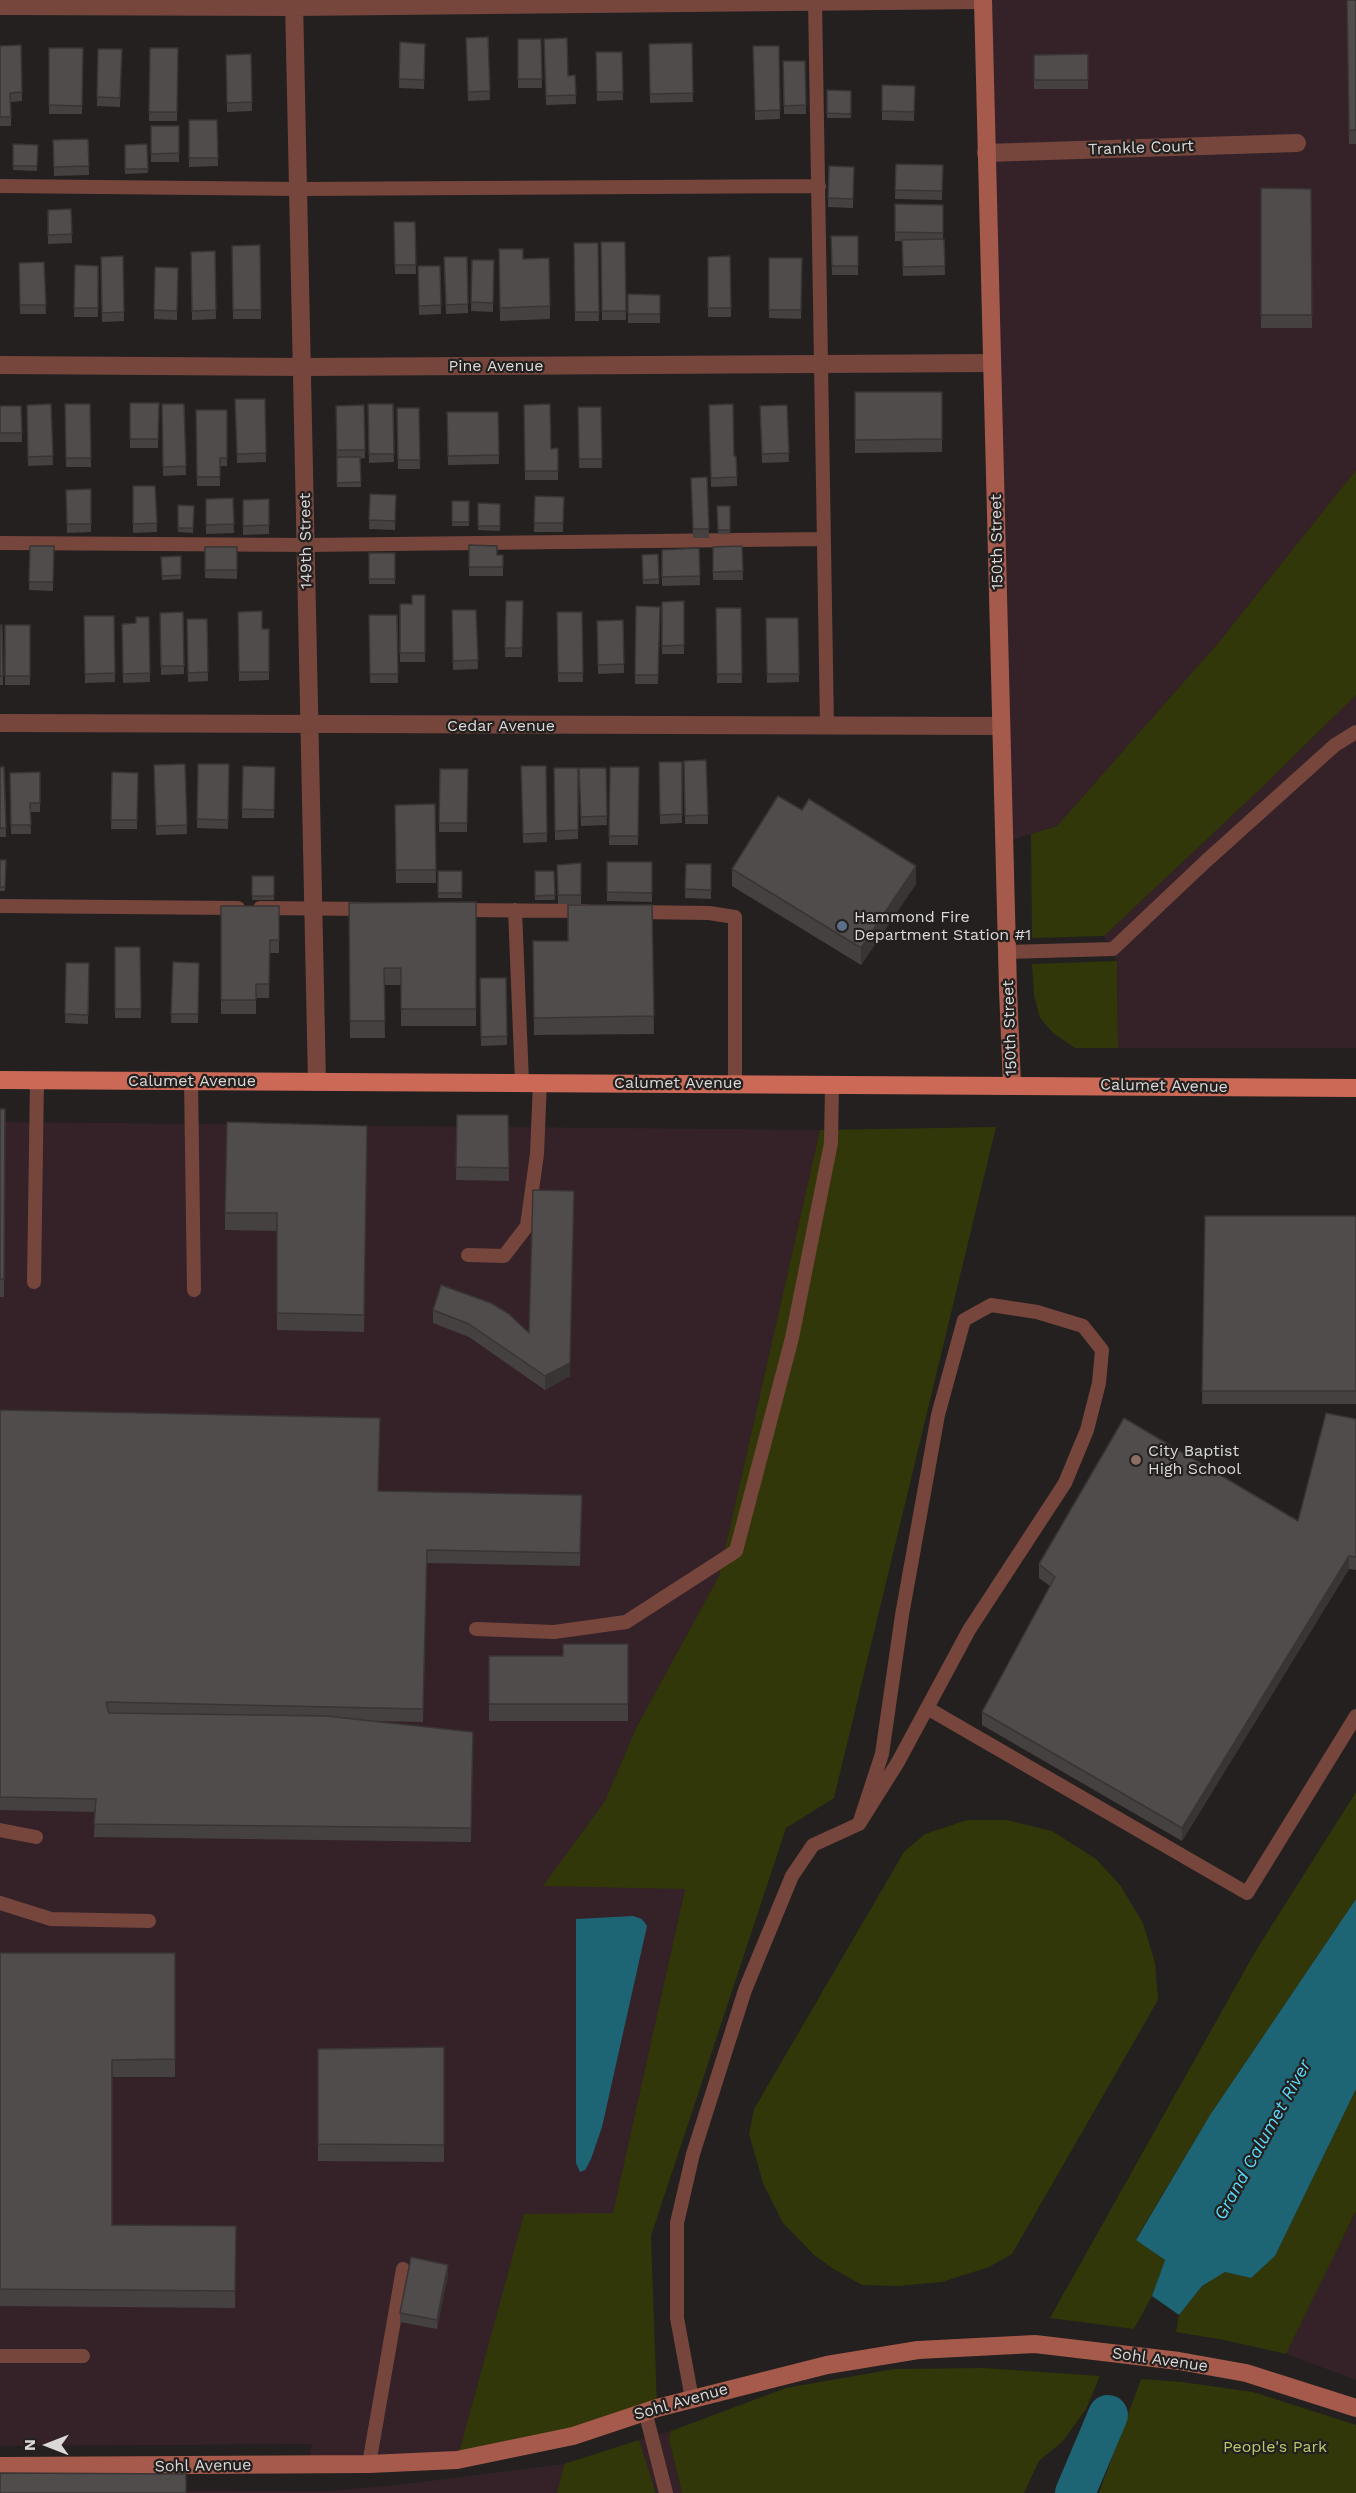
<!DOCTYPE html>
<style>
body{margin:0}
#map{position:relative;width:1356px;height:2493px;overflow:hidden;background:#23201f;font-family:"Work Sans",sans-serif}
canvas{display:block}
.north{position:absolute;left:18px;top:2415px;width:60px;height:60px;-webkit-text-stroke:4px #23201f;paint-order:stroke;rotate:270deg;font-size:16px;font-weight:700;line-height:24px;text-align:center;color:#dbd8d8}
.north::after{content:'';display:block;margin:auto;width:21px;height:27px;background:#dbd8d8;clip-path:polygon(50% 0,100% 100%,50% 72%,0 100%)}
</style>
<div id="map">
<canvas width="1356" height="2493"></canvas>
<div class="north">N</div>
</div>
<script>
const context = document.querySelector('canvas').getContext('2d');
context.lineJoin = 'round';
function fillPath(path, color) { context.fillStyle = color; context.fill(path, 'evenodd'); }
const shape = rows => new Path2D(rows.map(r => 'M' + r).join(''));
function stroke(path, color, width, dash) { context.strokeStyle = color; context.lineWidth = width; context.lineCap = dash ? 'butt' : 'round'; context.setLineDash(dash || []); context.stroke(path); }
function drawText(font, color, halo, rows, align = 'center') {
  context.font = font + ' "Work Sans",sans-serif'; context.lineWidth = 4.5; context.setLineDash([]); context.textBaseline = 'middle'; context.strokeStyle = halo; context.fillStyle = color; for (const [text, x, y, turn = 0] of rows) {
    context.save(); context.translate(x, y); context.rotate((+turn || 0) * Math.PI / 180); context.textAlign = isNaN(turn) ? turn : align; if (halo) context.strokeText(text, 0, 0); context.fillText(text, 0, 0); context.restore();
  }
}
fillPath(shape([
 [984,0,1356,0,1356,470,1219,642,1057,826,1005,842],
 [1356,695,1356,1048,1118,1048,1117,961,1104,936,1255,794],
 [0,1122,820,1130,719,1576,636,1728,605,1801,544,1885,685,1888,613,2214,524,2215,457,2460,307,2465,312,2444,0,2446],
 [1356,2211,1356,2380,1286,2354],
 [671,2431,669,2439,682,2493,656,2493,639,2440],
 [564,2464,557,2493,0,2493,0,2490,328,2491,406,2484]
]), '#342228');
fillPath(shape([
 [1356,470,1356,695,1255,794,1104,936,1032,938,1031,834,1057,826,1219,642],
 [1117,961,1118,1048,1075,1048,1053,1033,1040,1018,1034,995,1032,964],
 [996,1127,834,1798,786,1828,651,2236,657,2408,457,2460,524,2214,613,2213,685,1889,543,1886,605,1801,636,1728,719,1576,820,1130],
 [1356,1792,1356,1899,1210,2115,1136,2239,1165,2260,1152,2296,1134,2329,1050,2318,1255,1952],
 [967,1820,1006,1820,1052,1831,1096,1859,1120,1885,1143,1923,1155,1963,1158,2000,1012,2254,989,2267,942,2282,898,2286,862,2285,832,2268,814,2255,783,2223,763,2183,749,2134,754,2109,904,1852,925,1834],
 [1356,2089,1356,2211,1286,2354,1224,2340,1176,2332,1179,2315,1202,2286,1225,2272,1251,2278,1275,2256],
 [984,2368,1100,2376,1086,2409,1063,2441,1039,2461,1024,2493,682,2493,669,2439,671,2431,786,2388,894,2369],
 [1141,2379,1182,2382,1253,2392,1356,2425,1356,2493,1099,2493],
 [639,2440,656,2493,557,2493,564,2464]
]), '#313708');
fillPath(shape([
 [1356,1899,1356,2089,1275,2256,1251,2278,1225,2272,1202,2286,1179,2315,1152,2296,1165,2260,1136,2240,1210,2115],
 [633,1916,642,1919,647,1926,602,2127,591,2159,585,2170,580,2172,576,2163,576,1919]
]), '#1d6475');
stroke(shape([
 [1075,2493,1108,2415]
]), '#1d6475', 40);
stroke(shape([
 [815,0,827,726],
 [0,186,299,189,819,186],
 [0,543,307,545,824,539],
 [0,906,238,908],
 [260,908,367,909],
 [458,910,586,911],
 [515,910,522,1082],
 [635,912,709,913,735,917,735,1083],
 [1007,952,1113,949,1205,862,1335,745,1356,732],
 [191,1081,194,1290],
 [468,1255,504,1256,527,1226,537,1154,540,1082],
 [34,1282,37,1080],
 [476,1629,554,1632,626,1622,736,1551,792,1338,831,1143,832,1084],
 [927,1708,1247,1893,1356,1716],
 [0,1830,36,1837],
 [0,1903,51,1919,149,1921],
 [0,2356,83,2356],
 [692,2399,677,2318,677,2223,693,2154,745,1990,792,1876,813,1845,859,1824,898,1762,969,1630,1065,1483,1087,1430,1099,1383,1102,1350,1083,1326,1037,1312,991,1305,964,1320,938,1415,902,1615,882,1754,859,1824],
 [645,2411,666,2493],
 [369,2464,403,2269]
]), '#76463d', 14);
stroke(shape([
 [294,0,317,1082],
 [0,6,294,7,983,0],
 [986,153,1297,143],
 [0,365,303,367,992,363],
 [0,723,1001,726]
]), '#76463d', 18);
stroke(shape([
 [983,0,1008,990,1012,1084],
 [0,2466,369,2464,457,2460,573,2436,657,2408,827,2365,918,2350,1035,2344,1179,2361,1246,2373,1356,2408]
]), '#a65a4b', 18);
stroke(shape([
 [0,1080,1356,1088]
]), '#cb6956', 18);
fillPath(shape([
 [1347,0,1356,0,1356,144,1349,144],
 [488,37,490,100,468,101,466,38],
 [518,39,541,39,542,88,518,88],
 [400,42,425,44,424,89,399,88],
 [692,43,693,102,650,103,649,44],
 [21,45,22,101,11,102,11,126,0,126,0,46],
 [753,46,779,46,780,119,755,120],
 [49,48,83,48,82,114,49,114],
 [150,48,178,48,177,121,149,121],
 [544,48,568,76,575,75,576,104,546,105],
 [98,49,122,49,120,107,97,106],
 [596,52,622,52,623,100,597,101],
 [251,54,252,111,227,112,226,55],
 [1088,54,1088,89,1034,89,1034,55],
 [783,61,805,61,806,114,784,114],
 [882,85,915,86,914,121,882,120],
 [827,90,851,91,851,118,827,118],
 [189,120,217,120,218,166,189,167],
 [151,126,179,126,179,162,151,162],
 [88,139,89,175,54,176,53,140],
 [13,144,38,145,37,171,13,170],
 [147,144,148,173,125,174,125,145],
 [896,164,943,165,942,200,895,199],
 [829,166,854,167,853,208,828,207],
 [1261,188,1311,189,1312,328,1261,328],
 [895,204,943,205,943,239,944,239,945,275,903,276,902,241,895,241],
 [71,209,72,243,48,244,48,210],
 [394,222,415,222,416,274,395,274],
 [831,236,858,236,858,275,832,275],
 [601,242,625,242,626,320,602,320],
 [574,243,598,243,599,321,575,321],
 [260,245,261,319,233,319,232,246],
 [499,249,523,259,550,306,550,319,500,321],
 [215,251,216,319,192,320,191,252],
 [123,256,124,321,102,322,101,257],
 [730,256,731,317,708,317,708,257],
 [444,257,467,257,468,313,446,314],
 [769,258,802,258,801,319,769,318],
 [472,260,494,260,493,312,471,311],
 [44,262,46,314,20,314,19,263],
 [75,265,98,266,98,317,74,317],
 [418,266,440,266,441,314,419,315],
 [155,267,178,268,177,320,154,319],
 [628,294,660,295,660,323,628,323],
 [855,392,942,392,942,452,855,453],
 [235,399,265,399,266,462,237,463],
 [130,403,159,403,158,448,130,448],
 [51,404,53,465,28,466,27,405],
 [65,404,90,404,91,467,66,467],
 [162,404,184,404,186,475,163,476],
 [368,404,393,404,394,462,369,463],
 [364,405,365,458,360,459,361,487,337,487,336,406],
 [524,405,551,449,558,448,558,480,525,480],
 [709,405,734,456,737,477,737,486,711,487],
 [787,405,789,462,762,463,760,406],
 [0,406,21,406,22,442,0,442],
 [578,407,601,407,602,468,579,468],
 [397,408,419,408,420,469,398,469],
 [196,410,227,410,227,466,220,466,220,486,197,486],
 [447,412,498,412,499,464,448,465],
 [707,477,709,538,693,538,691,478],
 [133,486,155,486,157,532,133,533],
 [91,489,91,532,67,533,66,490],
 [370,494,396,495,395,530,369,529],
 [535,496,564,497,563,532,534,532],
 [233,498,234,533,206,534,206,499],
 [269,499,269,534,243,535,243,500],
 [452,501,469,501,469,526,452,526],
 [478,503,500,504,500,531,478,530],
 [178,505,194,506,193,533,178,532],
 [717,506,730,506,730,534,718,534],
 [469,545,497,555,503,555,503,576,469,576],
 [30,546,54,546,53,591,29,590],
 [742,546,743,580,713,580,713,547],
 [205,547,237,547,237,579,205,578],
 [699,548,700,585,662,586,662,550],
 [369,553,395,553,395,584,369,584],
 [658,554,659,584,643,584,642,555],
 [181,556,181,579,162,580,161,557],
 [425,595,425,662,400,662,400,604,412,604],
 [506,601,523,601,522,657,505,657],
 [684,601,684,654,662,654,662,602],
 [636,606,660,607,658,684,635,684],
 [716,608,741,608,742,683,717,683],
 [452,610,476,610,478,669,453,670],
 [183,612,184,674,161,675,160,613],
 [238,612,262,629,269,629,269,680,239,681],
 [557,612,582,612,583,682,558,682],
 [369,615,397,615,398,683,370,683],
 [84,616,114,616,115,682,85,683],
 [149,617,150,682,123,683,122,624,136,623],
 [766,618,798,618,799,682,767,683],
 [187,619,207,619,208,681,188,682],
 [623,620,624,673,598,674,597,621],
 [0,625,2,625,3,685,0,685],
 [5,625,30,625,30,685,5,685],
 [706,760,708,824,685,824,684,761],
 [659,762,682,762,682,823,660,824],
 [185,764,187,834,156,835,154,765],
 [198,764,229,764,228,829,197,828],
 [243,766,275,767,274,818,242,818],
 [521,766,546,766,547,842,523,843],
 [0,767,4,767,6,837,0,837],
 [610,767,639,767,638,845,609,845],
 [554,768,578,768,578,839,555,840],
 [579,768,606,768,607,825,581,826],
 [440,769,468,769,467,832,439,832],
 [40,772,40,812,30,812,31,834,11,834,10,773],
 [112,772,138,773,137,829,111,829],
 [435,804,436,883,396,883,395,805],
 [0,860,6,860,5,891,0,891],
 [607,862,652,862,652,902,607,901],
 [581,863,581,904,558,904,557,865],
 [686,864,711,864,711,899,685,898],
 [732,869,916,884,861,965,732,886],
 [438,871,462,871,462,898,438,898],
 [535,871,554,871,555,900,535,900],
 [252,876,274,876,274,900,252,900],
 [476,902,476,1026,401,1026,401,985,384,985,385,1038,350,1038,349,903],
 [652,905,654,1034,534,1035,533,941,568,941],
 [221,906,279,906,279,953,270,953,269,998,256,998,256,1014,221,1014],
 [115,947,140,947,141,1018,115,1018],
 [173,962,199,963,198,1023,171,1023],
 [66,963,89,963,88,1024,65,1023],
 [480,978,506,978,507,1045,481,1046],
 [0,1109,5,1126,4,1297,0,1297],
 [457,1115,508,1115,509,1181,456,1180],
 [367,1126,364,1332,277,1330,277,1231,225,1230,225,1213],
 [1205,1216,1356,1216,1356,1404,1202,1404],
 [441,1285,570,1376,545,1390,469,1337,433,1323,433,1310],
 [0,1410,378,1491,582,1495,580,1566,427,1563,423,1722,366,1721,473,1732,471,1842,94,1837,95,1812,0,1810],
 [1356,1419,1356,1570,1349,1569,1182,1841,982,1725,982,1712,1050,1586,1039,1578,1039,1564,1298,1521],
 [628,1644,628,1721,489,1721,489,1656,563,1656],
 [0,1953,175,1953,175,2077,112,2077,112,2225,236,2226,235,2308,0,2306],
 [444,2047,444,2162,318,2161,318,2049],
 [448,2274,437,2329,400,2322,400,2313]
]), '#454140');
fillPath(shape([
 [916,866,916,884,861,965,861,948],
 [574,1204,570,1376,545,1390,545,1376],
 [1349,1556,1349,1569,1182,1841,1182,1828],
 [448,2265,448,2274,437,2329,437,2320]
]), '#383534');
const building = shape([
 [1347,0,1356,0,1356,130,1349,130,1347,0],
 [488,37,490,91,468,92,466,38,488,37],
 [567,38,568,76,575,75,576,95,546,96,544,39,567,38],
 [518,39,541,39,542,79,518,79,518,39],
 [400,42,425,44,424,80,399,79,400,42],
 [692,43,693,93,650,94,649,44,692,43],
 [21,45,22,92,10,93,11,117,0,117,0,46,21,45],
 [753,46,779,46,780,110,755,111,753,46],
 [49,48,83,48,82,106,49,105,49,48],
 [150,48,178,48,177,112,149,112,150,48],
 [98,49,122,49,120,98,97,97,98,49],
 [596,52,622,52,623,92,597,92,596,52],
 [251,54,252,102,227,103,226,55,251,54],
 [1088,54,1088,80,1034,80,1034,55,1088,54],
 [783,61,805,61,806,105,784,106,783,61],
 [882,85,915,86,914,112,882,111,882,85],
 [827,90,851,91,851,114,827,113,827,90],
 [189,120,217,120,218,158,189,158,189,120],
 [151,126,179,126,179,153,151,154,151,126],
 [88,139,89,166,54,167,53,140,88,139],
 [13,144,38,145,37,166,13,166,13,144],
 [147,144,148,169,125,169,125,145,147,144],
 [896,164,943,165,942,191,895,190,896,164],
 [829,166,854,167,853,199,828,198,829,166],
 [1261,188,1311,189,1312,315,1261,315,1261,188],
 [895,204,943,205,943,233,895,232,895,204],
 [71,209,72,234,48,235,48,210,71,209],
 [394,222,415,222,416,265,395,265,394,222],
 [831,236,858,236,858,266,832,266,831,236],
 [944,239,945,266,903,267,902,240,944,239],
 [601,242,625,242,626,311,602,311,601,242],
 [574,243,598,243,599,312,575,312,574,243],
 [260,245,261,310,233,310,232,246,260,245],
 [499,249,523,249,523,259,549,258,550,306,500,308,499,249],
 [215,251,216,310,192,311,191,252,215,251],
 [123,256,124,312,102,313,101,257,123,256],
 [730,256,731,308,708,308,708,257,730,256],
 [444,257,467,257,468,304,446,305,444,257],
 [769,258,802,258,801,310,769,310,769,258],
 [472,260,494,260,493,303,471,302,472,260],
 [44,262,46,305,20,305,19,263,44,262],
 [75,265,98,266,98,308,74,308,75,265],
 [418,266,440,266,441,305,419,306,418,266],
 [155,267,178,268,177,311,154,310,155,267],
 [628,294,660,295,660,314,628,314,628,294],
 [855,392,942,392,942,439,855,440,855,392],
 [235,399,265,399,266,453,237,454,235,399],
 [130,403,159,403,158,439,130,439,130,403],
 [51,404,53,456,28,457,27,405,51,404],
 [65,404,90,404,91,458,66,458,65,404],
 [162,404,184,404,186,466,163,467,162,404],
 [368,404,393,404,394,454,369,454,368,404],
 [550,404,551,449,558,448,558,471,525,471,524,405,550,404],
 [733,404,734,456,736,456,737,477,711,478,709,405,733,404],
 [364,405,365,450,337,450,336,406,364,405],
 [787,405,789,453,762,454,760,406,787,405],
 [0,406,21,406,22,433,0,433,0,406],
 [578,407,601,407,602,459,579,459,578,407],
 [397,408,419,408,420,460,398,460,397,408],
 [196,410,227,410,227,458,220,458,220,477,197,477,196,410],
 [447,412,498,412,499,455,448,456,447,412],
 [337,457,360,457,361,482,337,483,337,457],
 [707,477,709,529,693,529,691,478,707,477],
 [133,486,155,486,157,523,133,524,133,486],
 [91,489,91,524,67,524,66,490,91,489],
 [370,494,396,495,395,521,369,520,370,494],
 [535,496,564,497,563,523,534,523,535,496],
 [233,498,234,524,206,525,206,499,233,498],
 [269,499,269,525,243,526,243,500,269,499],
 [452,501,469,501,469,522,452,522,452,501],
 [478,503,500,504,500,526,478,526,478,503],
 [178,505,194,506,193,528,178,528,178,505],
 [717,506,730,506,730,530,718,530,717,506],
 [469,545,497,546,497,555,503,555,503,567,469,567,469,545],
 [30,546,54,546,53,582,29,582,30,546],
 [742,546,743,571,713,572,713,547,742,546],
 [205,547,237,547,237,570,205,570,205,547],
 [699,548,700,576,662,577,662,550,699,548],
 [369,553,395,553,395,579,369,579,369,553],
 [658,554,659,579,643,580,642,555,658,554],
 [181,556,181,575,162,576,161,557,181,556],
 [412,595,425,595,425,653,400,653,400,604,412,604,412,595],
 [506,601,523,601,522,648,505,648,506,601],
 [684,601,684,645,662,646,662,602,684,601],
 [636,606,660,607,658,675,635,675,636,606],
 [716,608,741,608,742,674,717,674,716,608],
 [452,610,476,610,478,660,453,661,452,610],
 [262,611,262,629,269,629,269,672,239,672,238,612,262,611],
 [183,612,184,666,161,666,160,613,183,612],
 [557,612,582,612,583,673,558,673,557,612],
 [369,615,397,615,398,674,370,674,369,615],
 [84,616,114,616,115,673,85,674,84,616],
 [136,617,149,617,150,673,123,674,122,624,136,623,136,617],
 [766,618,798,618,799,674,767,674,766,618],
 [187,619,207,619,208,672,188,673,187,619],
 [623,620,624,664,598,665,597,621,623,620],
 [0,625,2,625,3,676,0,676,0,625],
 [5,625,30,625,30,676,5,676,5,625],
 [706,760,708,815,685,816,684,761,706,760],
 [659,762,682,762,682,814,660,815,659,762],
 [185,764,187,825,156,826,154,765,185,764],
 [198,764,229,764,228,820,197,819,198,764],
 [243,766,275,767,274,810,242,809,243,766],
 [521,766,546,766,547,833,523,834,521,766],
 [0,767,4,767,6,828,0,828,0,767],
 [610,767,639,767,638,836,609,836,610,767],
 [554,768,578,768,578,830,555,831,554,768],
 [579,768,606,768,607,816,581,817,579,768],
 [440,769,468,769,467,823,439,823,440,769],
 [40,772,40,803,30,803,31,825,11,825,10,773,40,772],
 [112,772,138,773,137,820,111,820,112,772],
 [778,796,802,810,809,799,916,866,861,948,732,869,778,796],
 [435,804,436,870,396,870,395,805,435,804],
 [0,860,6,860,5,887,0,887,0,860],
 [607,862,652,862,652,893,607,892,607,862],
 [581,863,581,895,558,895,557,865,581,863],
 [686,864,711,864,711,890,685,889,686,864],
 [438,871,462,871,462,893,438,893,438,871],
 [535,871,554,871,555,895,535,896,535,871],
 [252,876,274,876,274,896,252,896,252,876],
 [476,902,476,1009,401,1009,401,968,384,968,385,1021,350,1021,349,903,476,902],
 [568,905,652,905,654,1016,534,1018,533,941,568,941,568,905],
 [221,906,279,906,279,940,270,940,269,984,256,984,256,1000,221,1000,221,906],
 [115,947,140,947,141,1009,115,1009,115,947],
 [173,962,199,963,198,1014,171,1014,173,962],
 [66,963,89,963,88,1015,65,1014,66,963],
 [480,978,506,978,507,1036,481,1037,480,978],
 [0,1109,5,1109,4,1279,0,1279,0,1109],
 [457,1115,508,1115,509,1168,456,1167,457,1115],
 [227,1122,367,1126,364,1315,277,1313,277,1213,225,1213,227,1122],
 [533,1190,574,1191,570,1363,545,1376,469,1324,433,1310,441,1285,491,1303,509,1314,529,1333,533,1190],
 [1205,1216,1356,1216,1356,1391,1202,1391,1205,1216],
 [0,1410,380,1418,378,1491,582,1495,580,1553,427,1550,423,1709,106,1702,109,1713,326,1716,473,1732,471,1828,94,1824,96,1799,0,1797,0,1410],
 [1326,1413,1356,1419,1356,1557,1349,1556,1182,1828,982,1712,1055,1577,1039,1564,1124,1418,1298,1521,1326,1413],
 [563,1644,628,1644,628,1704,489,1704,489,1656,563,1656,563,1644],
 [0,1953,175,1953,175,2059,112,2060,112,2225,236,2226,235,2291,0,2289,0,1953],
 [444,2047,444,2145,318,2144,318,2049,444,2047],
 [411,2257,448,2265,437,2320,400,2313,411,2257],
 [0,2473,186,2474,186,2493,0,2493,0,2473]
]);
fillPath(building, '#504c4b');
stroke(building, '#383534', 1.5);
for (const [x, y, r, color] of [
 [842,926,6,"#5c6f8a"],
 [1136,1460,6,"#8d6e63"]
]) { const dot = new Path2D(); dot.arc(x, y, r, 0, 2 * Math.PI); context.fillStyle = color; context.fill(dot); stroke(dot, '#23201f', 2); }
drawText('16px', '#dbd8d8', '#23201f', [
 ["Trankle Court",1141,148,-2],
 ["Pine Avenue",496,366],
 ["149th Street",306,541,-91],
 ["150th Street",997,542,-91],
 ["Cedar Avenue",501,726],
 ["150th Street",1010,1028,-92],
 ["Calumet Avenue",192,1081],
 ["Calumet Avenue",678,1083],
 ["Calumet Avenue",1164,1086,1],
 ["Sohl Avenue",1160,2360,8],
 ["Sohl Avenue",681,2402,-16],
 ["Sohl Avenue",203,2466,-1]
]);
drawText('16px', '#dbd8d8', '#23201f', [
 ["Hammond Fire",854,917],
 ["Department Station #1",854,935],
 ["City Baptist",1148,1451],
 ["High School",1148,1469]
], 'left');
drawText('16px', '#bac96b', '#23201f', [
 ["People's Park",1275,2447]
]);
drawText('italic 18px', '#58dafb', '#23201f', [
 ["Grand Calumet River",1263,2140,-61]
]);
</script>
